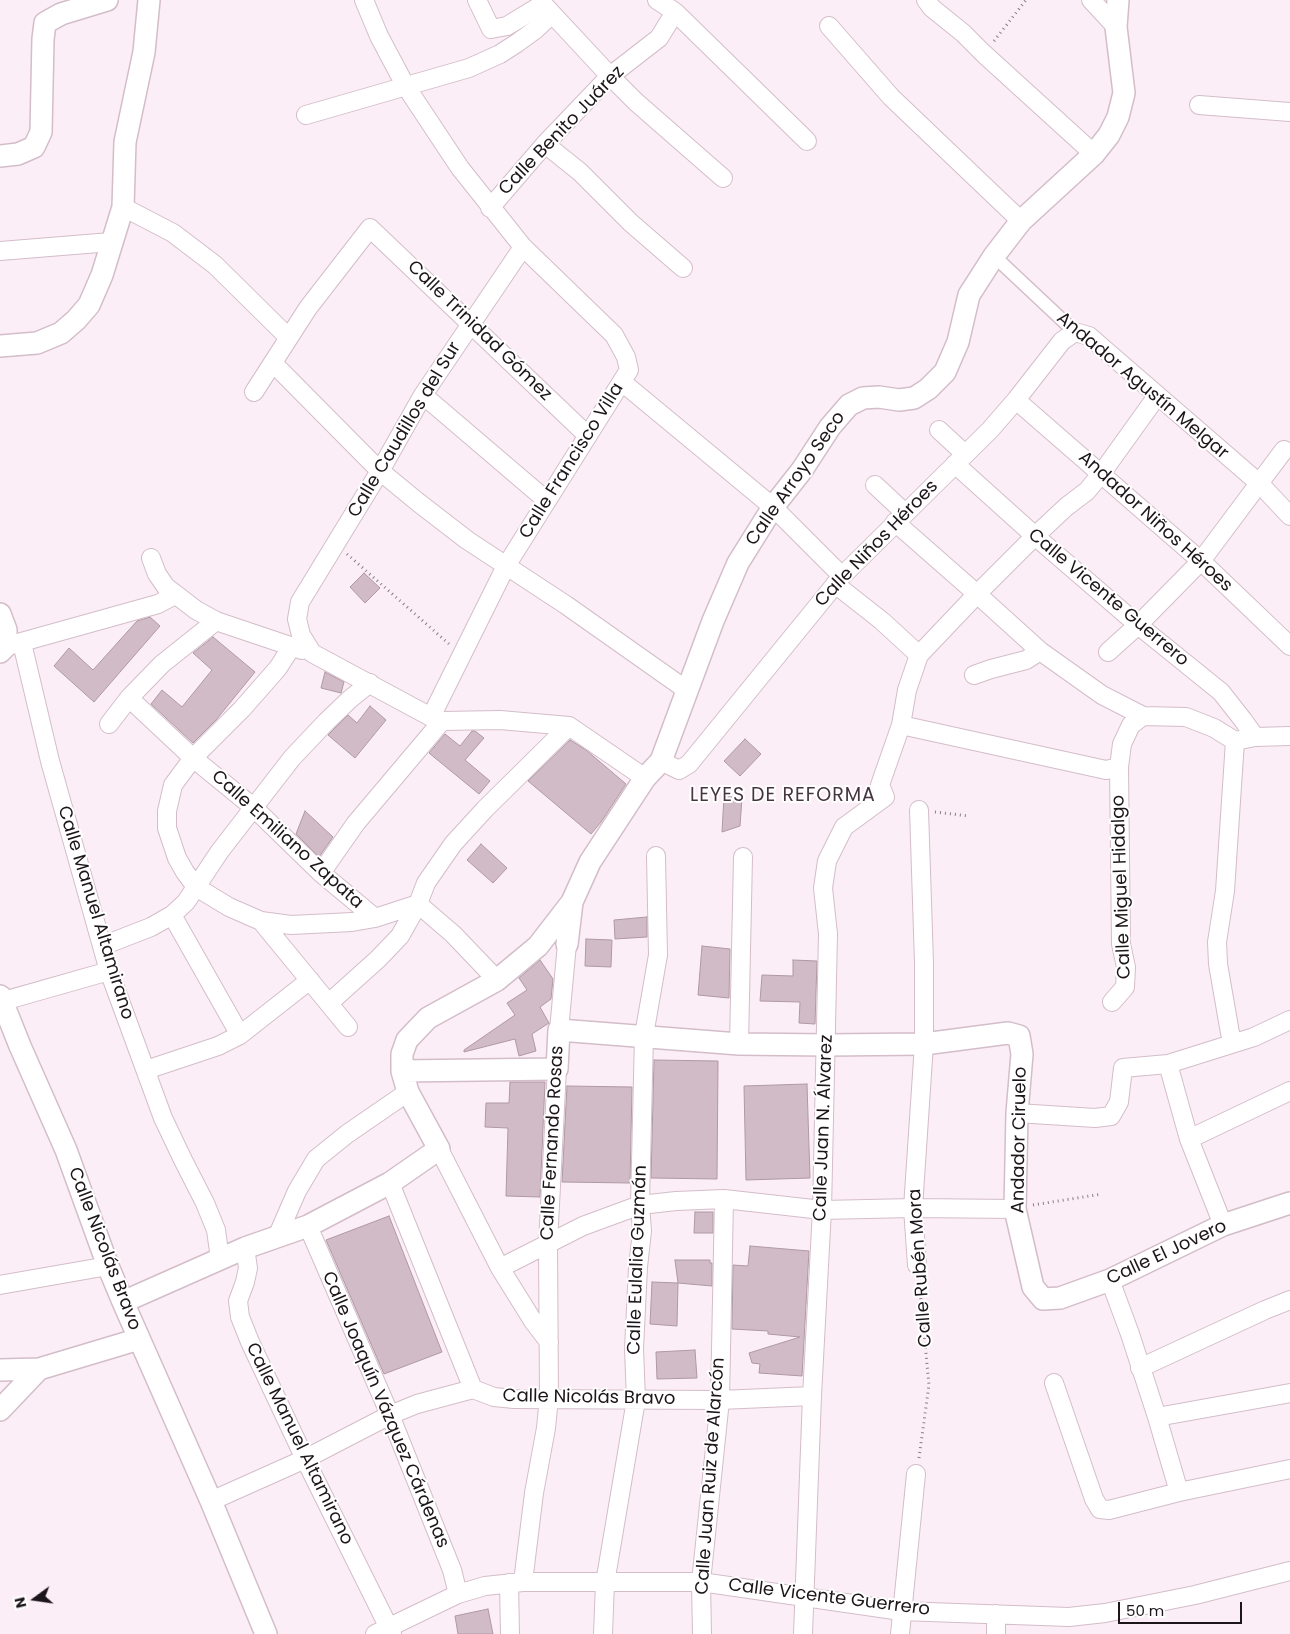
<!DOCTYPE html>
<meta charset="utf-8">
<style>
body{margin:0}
#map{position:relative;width:1290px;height:1634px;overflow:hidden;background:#fceef6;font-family:Poppins,sans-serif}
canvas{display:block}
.north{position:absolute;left:10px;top:1574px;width:50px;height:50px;-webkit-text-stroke:4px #fff;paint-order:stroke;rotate:256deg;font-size:14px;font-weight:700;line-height:20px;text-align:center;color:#1c1519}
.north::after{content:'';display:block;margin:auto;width:18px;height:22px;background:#1c1519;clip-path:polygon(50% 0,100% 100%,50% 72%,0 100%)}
.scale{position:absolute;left:1118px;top:1602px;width:124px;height:22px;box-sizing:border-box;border:2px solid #1c1519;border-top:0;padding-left:6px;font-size:15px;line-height:18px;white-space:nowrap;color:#1c1519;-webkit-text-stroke:4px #fff;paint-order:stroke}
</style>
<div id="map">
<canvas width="1290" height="1634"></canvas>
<div class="north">N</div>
<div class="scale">50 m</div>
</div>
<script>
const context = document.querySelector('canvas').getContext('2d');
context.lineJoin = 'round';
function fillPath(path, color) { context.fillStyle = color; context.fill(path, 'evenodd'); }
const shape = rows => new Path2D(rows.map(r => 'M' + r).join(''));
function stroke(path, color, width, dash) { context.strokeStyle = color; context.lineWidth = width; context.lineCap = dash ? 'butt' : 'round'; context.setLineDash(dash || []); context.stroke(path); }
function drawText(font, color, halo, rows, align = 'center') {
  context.font = font + ' Poppins,sans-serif'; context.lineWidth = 4; context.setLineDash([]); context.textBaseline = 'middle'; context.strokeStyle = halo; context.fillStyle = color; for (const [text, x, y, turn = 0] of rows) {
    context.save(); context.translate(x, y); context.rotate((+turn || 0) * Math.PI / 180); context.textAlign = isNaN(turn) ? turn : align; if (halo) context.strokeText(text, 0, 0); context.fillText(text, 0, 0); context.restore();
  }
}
const building = shape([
 [364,573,380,588,365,603,350,587,364,573],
 [150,617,160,626,94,702,54,666,69,648,93,670,137,621,150,617],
 [213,637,255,672,216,720,193,743,151,704,162,690,182,707,212,670,193,653,213,637],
 [325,672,344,682,341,693,321,688,325,672],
 [370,706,386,720,355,758,328,735,348,715,357,723,370,706],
 [472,731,475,731,484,738,465,760,490,781,479,794,429,753,445,734,460,746,472,731],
 [745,739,761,754,740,776,724,761,745,739],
 [570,740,586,750,626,784,601,822,591,834,528,781,570,740],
 [724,796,742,798,740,826,722,832,724,796],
 [305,811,333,837,319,857,296,834,305,811],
 [481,844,507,868,493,883,467,860,481,844],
 [647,917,647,937,615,939,614,920,647,917],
 [586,939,612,940,611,967,585,966,586,939],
 [702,946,730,949,729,998,698,995,702,946],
 [540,960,553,979,551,999,540,1007,549,1023,532,1034,536,1051,519,1056,515,1039,464,1052,464,1050,515,1015,507,1003,527,990,519,978,540,960],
 [793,960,817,961,815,1024,799,1023,800,1002,760,1001,762,975,793,976,793,960],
 [654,1060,718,1061,717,1179,651,1178,654,1060],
 [510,1082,545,1082,540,1197,506,1196,508,1128,485,1127,486,1103,509,1103,510,1082],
 [807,1084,810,1178,746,1180,744,1086,807,1084],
 [567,1086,632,1087,630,1183,562,1182,567,1086],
 [695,1212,713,1212,713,1233,694,1233,695,1212],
 [389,1216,442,1352,384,1374,326,1240,389,1216],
 [750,1246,809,1251,802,1376,759,1373,760,1364,752,1363,749,1353,800,1337,768,1334,768,1331,732,1329,733,1265,748,1266,750,1246],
 [675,1260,710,1260,710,1263,712,1263,712,1286,678,1283,675,1260],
 [652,1282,678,1283,677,1326,650,1324,652,1282],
 [695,1350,697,1378,657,1379,656,1352,695,1350],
 [488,1609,493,1634,458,1634,455,1616,488,1609]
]);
fillPath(building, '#d1bbc7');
stroke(building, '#ae98a4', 1);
const pedestrian = shape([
 [994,256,1075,332]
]);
const minor = shape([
 [364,0,379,36,405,85,460,168,523,247,614,335,626,357,629,370,506,566,431,717],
 [477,0,491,29,507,26,543,4,610,76,636,102,723,178],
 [657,0,675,12,807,141],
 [926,0,932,8,963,33,984,54,1094,154],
 [1091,0,1116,27],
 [829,26,891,97,1021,221],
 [1199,105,1290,112],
 [306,115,469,68,500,54,517,43,535,30,552,14],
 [545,144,580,172,631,223,683,268],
 [123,207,173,233,215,265,288,337],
 [490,208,545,144,610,76,659,38,675,12],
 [523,247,423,395,380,471,300,602,297,619,301,635,312,653,431,717,442,721,500,720,569,726,645,778],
 [0,251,111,242],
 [273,363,380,471,419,503,467,540,566,605,688,691],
 [622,382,773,507,842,576],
 [254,392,308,308,370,228,587,435],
 [423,395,546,500],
 [1016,400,1201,561,1290,646],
 [939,430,965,454],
 [955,464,1035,536,1138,625,1221,692,1243,720,1255,737],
 [875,485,905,513],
 [895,522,977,594,1040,651,1102,695,1143,716,1186,717,1214,728,1235,741,1255,737,1290,736],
 [151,558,157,574,166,587,196,610,216,621,302,650],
 [835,584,882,621,919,655],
 [22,643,50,761,109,971,163,1118,183,1160,205,1203,216,1230,220,1259],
 [11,645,158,604,175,595],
 [292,646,278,668,242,709,193,758,173,785,167,811,167,828,177,858,185,872,196,887,229,907,261,921,291,925,352,922,375,918,418,904,453,934,497,980],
 [1108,652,1138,625,1201,561,1284,450],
 [974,675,991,669,1026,660,1040,651],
 [129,698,193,758,253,807,321,873,375,918],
 [109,724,129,698,162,664,216,621],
 [901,725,1106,770,1119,767],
 [661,761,679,770,689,764,842,576,990,430,1016,400,1062,341,1075,332,1089,336,1260,484,1290,516],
 [321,873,356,823,442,721],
 [172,915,240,1035],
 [261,921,348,1027],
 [102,946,151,927,172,915,186,902,220,851,292,758,326,722,350,699,370,683],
 [0,1002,109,971],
 [1112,1002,1125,987,1126,967,1121,944,1119,767,1122,744,1131,725,1143,716],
 [329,1003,378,959,400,936,418,904,426,883,453,844,485,809,569,726],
 [559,1030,567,944],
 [1233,1043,1230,1033,1218,964,1217,942,1225,891,1235,741],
 [739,1044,743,857],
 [1168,1064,1189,1139,1223,1225],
 [146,1070,218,1046,240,1035,310,980],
 [1017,1113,1095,1118,1111,1116,1119,1102,1123,1068,1168,1064,1254,1037,1290,1020],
 [1189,1139,1290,1091],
 [439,1149,500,1268,533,1321,549,1342],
 [390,1183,473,1389],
 [308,1226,390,1415,452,1570,458,1594],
 [277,1237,297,1191,316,1159,347,1134,408,1092],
 [245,1248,248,1268,245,1282,238,1301,240,1317,250,1342,305,1459,392,1634],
 [917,1265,913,1208,924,1044,924,963,919,810],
 [500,1268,583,1226,640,1205,676,1201,724,1199,822,1210,913,1208,1015,1209],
 [1110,1280,1130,1334,1157,1417,1179,1492],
 [0,1285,108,1266],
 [1140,1368,1265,1310,1290,1300],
 [1054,1383,1094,1499,1100,1509,1109,1510,1179,1492,1290,1469],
 [1157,1417,1290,1393],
 [211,1501,305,1459,390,1415,417,1404,473,1389,494,1397,514,1399,720,1400,812,1396],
 [523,1582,534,1493,546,1428,549,1398,548,1244,557,1069],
 [509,1583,510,1634],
 [375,1634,458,1594,485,1586,523,1582,701,1582,901,1611,1069,1617,1105,1613,1195,1595,1290,1571],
 [603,1634,605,1583,636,1400,634,1349,638,1267,642,1231,640,1205,644,1035,658,955,656,856],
 [702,1634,701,1582,720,1400,724,1199],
 [803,1634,812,1396,822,1210,828,934,823,888,827,861,844,827,885,797,880,785,901,725,907,690,919,655,977,594,1035,536,1066,507,1087,491,1101,474,1157,396],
 [900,1634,916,1474],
 [996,1634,996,1614]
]);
const tertiary = shape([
 [0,156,18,154,34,147,41,132,43,39,45,23,61,14,107,0],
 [0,346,37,343,61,333,76,320,89,305,102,275,123,207,125,142,144,52,149,0],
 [0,614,6,630,6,646,0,652],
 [567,944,572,902,590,862,645,778,661,761,713,621,738,563,773,507,802,470,830,427,849,405,863,398,879,397,899,400,914,398,928,389,945,372,958,342,969,295,994,256,1021,221,1094,154,1109,135,1118,117,1124,93,1116,27,1118,0],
 [0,996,20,1046,66,1150,108,1266,123,1302,211,1501,266,1634],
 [402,1071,557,1069,559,1030,739,1044,827,1045,924,1044,1008,1033,1019,1036,1022,1054,1017,1113,1015,1209,1033,1287,1043,1299,1060,1298,1110,1280,1223,1225,1290,1203],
 [123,1302,245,1248,308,1226,390,1183,439,1149,408,1092,402,1071,402,1054,407,1040,428,1018,497,980,538,946,572,902],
 [0,1370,39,1369,139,1339],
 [0,1410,39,1369]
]);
stroke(pedestrian, '#d3bdc9', 15);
stroke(minor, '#d3bdc9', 20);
stroke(tertiary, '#d3bdc9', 24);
stroke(shape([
 [994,41,1026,0],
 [347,554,449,644],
 [935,812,969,816],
 [1033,1205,1102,1194],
 [919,1458,929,1385,919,1280]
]), '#887e84', 3, [1, 4]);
stroke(pedestrian, '#fff', 12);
stroke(minor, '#fff', 18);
stroke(tertiary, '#fff', 21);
drawText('18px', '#1c1519', '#fff', [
 ["Calle Benito Juárez",562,131,-46],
 ["Calle Trinidad Gómez",479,331,44],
 ["Andador Agustín Melgar",1142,386,40],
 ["Calle Caudillos del Sur",405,430,-59],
 ["Calle Francisco Villa",572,461,-58],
 ["Calle Arroyo Seco",796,479,-55],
 ["Andador Niños Héroes",1155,522,42],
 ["Calle Niños Héroes",877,544,-46],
 ["Calle Vicente Guerrero",1108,598,40],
 ["Calle Emiliano Zapata",287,840,42],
 ["Calle Miguel Hidalgo",1122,887,-92],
 ["Calle Manuel Altamirano",95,913,73],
 ["Calle Juan N. Álvarez",824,1128,-88],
 ["Andador Ciruelo",1020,1140,-89],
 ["Calle Fernando Rosas",553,1143,-87],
 ["Calle Nicolás Bravo",104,1249,69],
 ["Calle El Jovero",1167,1253,-25],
 ["Calle Eulalia Guzmán",638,1260,-88],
 ["Calle Rubén Mora",921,1268,-94],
 ["Calle Nicolás Bravo",589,1398,1],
 ["Calle Joaquín Vázquez Cárdenas",385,1410,67],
 ["Calle Manuel Altamirano",299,1444,64],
 ["Calle Juan Ruiz de Alarcón",711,1476,-86],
 ["Calle Vicente Guerrero",829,1598,7]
]);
context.letterSpacing = '1px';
drawText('19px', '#46343e', '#fff', [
 ["LEYES DE REFORMA",783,796]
]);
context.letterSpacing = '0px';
</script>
